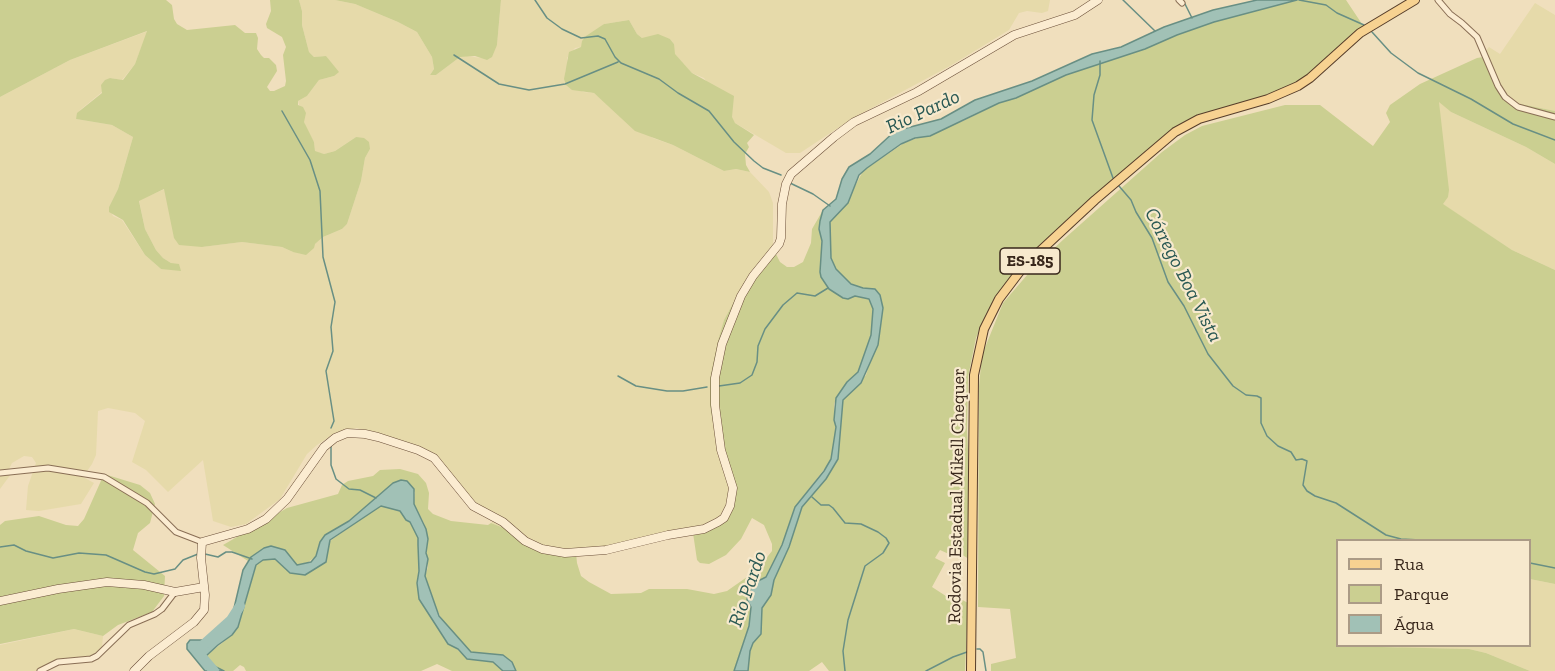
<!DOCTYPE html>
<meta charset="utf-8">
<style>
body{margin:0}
#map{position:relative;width:1555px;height:671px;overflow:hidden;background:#f0dfbd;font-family:"Zilla Slab",serif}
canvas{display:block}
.legend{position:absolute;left:1336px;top:539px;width:195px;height:108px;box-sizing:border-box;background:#f7e9cd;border:2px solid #ab9b86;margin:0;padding:8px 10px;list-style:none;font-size:18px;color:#38271b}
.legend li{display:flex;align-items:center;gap:12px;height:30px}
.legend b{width:30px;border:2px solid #ab9b86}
</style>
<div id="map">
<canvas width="1555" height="671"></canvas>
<ul class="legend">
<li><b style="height:8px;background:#f7d291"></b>Rua</li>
<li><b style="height:16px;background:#cbcf91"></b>Parque</li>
<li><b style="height:16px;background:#a1c1b6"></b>Água</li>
</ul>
</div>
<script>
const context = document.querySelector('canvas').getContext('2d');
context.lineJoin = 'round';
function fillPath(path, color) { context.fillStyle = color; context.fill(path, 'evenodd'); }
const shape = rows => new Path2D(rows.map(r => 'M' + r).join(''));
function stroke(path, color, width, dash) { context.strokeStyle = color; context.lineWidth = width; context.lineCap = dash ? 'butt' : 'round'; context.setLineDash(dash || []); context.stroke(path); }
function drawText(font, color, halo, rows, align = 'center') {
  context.font = font + ' "Zilla Slab",serif'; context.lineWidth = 4.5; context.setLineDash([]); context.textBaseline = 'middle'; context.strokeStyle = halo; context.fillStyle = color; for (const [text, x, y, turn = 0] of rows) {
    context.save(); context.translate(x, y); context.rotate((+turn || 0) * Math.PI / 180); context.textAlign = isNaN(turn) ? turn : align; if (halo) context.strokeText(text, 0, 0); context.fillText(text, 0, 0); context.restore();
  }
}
fillPath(shape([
 [299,0,335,0,355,4,398,22,417,32,432,57,434,69,430,75,436,75,460,57,467,56,481,58,497,45,501,0,1050,0,1048,11,1042,13,1027,11,1019,13,1009,30,950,66,853,118,800,153,786,153,735,123,704,78,692,73,674,54,674,44,670,39,642,38,637,34,629,20,604,24,581,47,575,48,567,58,568,65,565,72,583,92,594,93,653,138,673,145,724,171,736,169,750,172,769,192,773,203,773,248,734,301,724,320,710,378,710,407,718,449,731,491,727,505,721,516,709,526,597,551,547,553,504,528,491,523,493,521,491,518,472,506,430,453,357,428,335,433,317,445,307,454,280,499,246,524,231,527,213,521,203,460,168,492,146,470,132,462,145,421,135,413,108,408,98,411,96,455,92,464,83,477,94,483,81,504,39,511,26,510,28,486,36,463,32,457,24,456,12,463,9,469,11,474,0,489,0,97,70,60,148,31,135,64,122,80,110,78,102,92,80,110,76,119,112,125,133,137,118,189,109,207,113,216,122,220,145,255,161,269,171,263,163,258,156,250,145,229,139,200,165,189,202,247,242,242,282,247,293,252,315,244,323,237,342,229,347,224,361,181,365,158,370,149,356,137,335,151,324,154,315,152,314,142,306,129,298,101,307,96,319,80,334,76,326,56,314,57,309,52,302,25,302,11],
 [1535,3,1555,15,1555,111,1516,103,1497,88,1492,80,1483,54,1489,47,1500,54],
 [1439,101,1451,112,1526,147,1555,164,1555,270,1512,250,1442,204],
 [1530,579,1555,584,1555,671,1530,671,1486,653,1469,649,1402,648,1391,646,1530,646],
 [74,629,103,636,102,647,92,656,63,660,38,671,0,671,0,645]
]), '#e6daaa');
fillPath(shape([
 [0,0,166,0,172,5,174,19,177,24,187,30,235,25,245,33,256,33,258,38,257,49,261,55,264,58,269,58,276,65,277,71,267,87,270,91,274,91,285,86,286,81,283,55,286,47,282,37,267,28,266,24,271,11,270,0,299,0,302,11,302,25,309,52,314,57,326,56,339,72,334,76,319,80,307,96,298,101,298,105,303,107,306,113,304,122,314,142,315,151,324,154,335,151,356,137,364,138,369,142,370,149,365,158,361,181,347,224,342,229,323,237,315,244,314,248,306,255,293,252,282,247,242,242,202,247,179,245,174,238,164,189,139,201,145,229,156,250,163,258,171,263,179,264,181,271,161,269,145,255,123,220,109,212,109,207,118,189,133,137,112,125,76,119,77,113,102,93,101,85,105,80,110,78,123,80,135,64,147,31,70,60,0,97],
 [335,0,501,0,497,45,492,57,487,60,475,56,460,57,436,75,430,75,434,69,432,57,417,32,398,22,355,4],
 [1297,0,1346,0,1364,27,1297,86,1172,133,1005,285,986,314,976,338,968,377,967,430,970,488,969,559,954,550,951,555,940,550,935,558,945,563,932,587,952,600,957,597,968,603,965,671,829,671,822,662,809,671,748,671,750,651,753,643,761,634,762,608,771,595,774,580,789,547,802,507,826,479,838,459,843,400,866,375,880,331,883,308,880,295,875,289,863,288,851,284,836,269,831,258,830,221,852,192,863,171,904,143,963,121,999,103,1016,98,1066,75,1214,22],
 [629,20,637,34,642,38,658,34,670,39,674,44,675,54,692,73,734,96,732,117,735,123,754,135,747,143,749,147,745,154,746,165,750,172,736,169,724,171,673,145,635,131,594,93,572,90,566,85,564,79,569,52,581,47,582,41,586,36,604,24],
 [1483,57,1492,80,1497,88,1516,103,1555,111,1555,164,1526,147,1451,112,1439,102,1449,190,1448,197,1443,204,1512,250,1555,270,1555,584,1530,579,1530,540,1338,540,1338,646,1469,649,1486,653,1530,671,991,671,991,664,1016,658,1010,609,978,607,979,386,982,355,1003,303,1034,267,1064,239,1162,152,1185,135,1202,126,1285,105,1320,105,1373,146,1390,122,1386,113,1390,105,1420,84,1477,58],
 [823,210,819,229,822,241,820,272,829,289,836,293,848,299,855,296,869,298,873,309,871,335,858,372,847,382,836,398,834,405,836,427,833,454,829,463,795,507,782,545,766,577,751,587,748,594,747,600,751,607,749,626,734,671,516,671,512,662,503,655,471,652,444,624,430,595,425,576,428,567,426,548,428,539,424,523,414,504,415,492,393,483,349,521,325,535,320,542,316,556,306,564,297,565,285,550,264,548,251,557,248,561,223,545,287,508,338,494,342,485,348,481,373,476,380,470,400,469,418,474,426,483,429,493,428,509,433,514,451,521,488,525,491,523,504,528,519,540,576,553,577,563,581,576,589,582,611,594,641,593,649,589,687,589,714,594,727,591,757,570,772,551,772,544,764,525,752,518,741,539,726,555,709,564,700,563,697,560,693,533,721,516,727,505,731,491,718,449,710,407,710,378,718,341,724,320,745,281,773,248,780,262,787,267,794,267,803,262,811,243,812,229],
 [104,474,140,485,150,493,155,504,150,523,138,533,133,550,165,576,164,596,152,612,118,625,103,636,74,629,0,644,0,525,5,521,39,516,66,525,78,526,84,519],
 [385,506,402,512,410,522,418,538,419,571,417,583,419,598,434,620,445,640,457,649,467,659,493,662,503,671,452,671,437,664,421,671,246,671,244,667,240,665,233,671,224,671,212,665,206,656,232,635,238,627,256,565,263,560,275,559,290,573,326,562,330,541,378,507]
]), '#cbcf91');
const water = shape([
 [1257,0,1297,0,1214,22,1177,35,1145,49,1066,75,1016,98,999,103,930,136,915,138,901,144,867,168,859,175,848,203,830,222,831,258,836,269,851,284,863,288,875,289,880,295,883,308,878,345,861,383,843,400,838,459,826,479,802,507,789,547,774,580,771,595,762,608,761,634,753,643,750,651,748,671,734,671,749,626,751,607,747,600,748,594,754,583,766,577,782,545,795,507,824,471,831,459,836,427,834,420,836,398,847,382,858,372,871,335,873,309,869,299,855,296,848,299,843,298,829,289,821,277,820,272,822,241,819,229,820,221,823,210,836,199,842,179,849,167,870,154,895,131,941,119,975,100,1032,81,1092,54,1121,47,1164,27,1213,10,1257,0],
 [401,480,407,481,414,489,414,504,426,529,428,539,426,553,428,559,425,576,439,616,471,652,503,655,512,662,516,671,503,671,493,662,467,659,458,649,448,644,419,599,417,583,419,571,418,545,418,538,410,522,406,520,400,511,381,506,330,540,326,562,305,575,290,573,275,559,263,560,256,565,238,627,232,635,218,645,206,656,212,665,224,671,205,671,187,649,187,644,190,640,207,640,214,638,230,625,243,570,251,557,264,548,271,546,285,550,297,565,311,562,316,556,320,542,325,535,349,521,393,483,401,480]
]);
fillPath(water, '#a1c1b6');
stroke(water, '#688f84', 1.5);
stroke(shape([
 [535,0,547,18,562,29,581,38,598,36,605,39,615,57,621,63,659,79,678,93,709,111,734,142,754,161,763,168,781,175],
 [1123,0,1155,31],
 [1183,0,1192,18],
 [1299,0,1326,5,1337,13,1364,25],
 [1372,32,1391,53,1418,73,1471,99,1513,124,1555,140],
 [454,55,499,84,529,90,565,84,618,62],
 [1100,61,1100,75,1094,95,1092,120,1113,178],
 [282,111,310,160,320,191,323,257,335,302,331,327,333,351,326,371,334,421,331,428],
 [790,183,813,194,830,206],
 [1119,186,1131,200,1136,212,1152,238,1168,282,1184,306,1208,354,1233,386,1246,395,1257,396,1261,398,1261,423,1267,436,1278,446,1291,452,1296,460,1302,459,1307,461,1303,485,1307,491,1315,496,1336,503,1386,535,1401,539,1420,540],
 [618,376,636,386,667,391,683,391,707,387],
 [719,386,740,383,752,375,757,362,758,346,765,329,783,305,797,293,815,296,828,288],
 [331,446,331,465,336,479,349,489,360,490,376,498],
 [812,497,821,505,829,505,833,508,845,523,861,524,878,532,886,538,889,543,883,553,865,566,859,585,848,620,843,651,845,671],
 [0,547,14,545,26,551,53,558,79,553,106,555,145,572,154,574,175,569,183,560,198,554],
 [205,554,218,557,226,552,232,552,252,559],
 [1530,563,1555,568],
 [977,649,980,649,983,652,986,671],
 [926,671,953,657,967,652]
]), '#688f84', 1.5);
stroke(shape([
 [214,671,202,657,200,651,202,646,231,620,240,606]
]), '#a1c1b6', 10);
const street = shape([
 [1179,0,1182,3],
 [1438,0,1450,14,1462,23,1477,37,1498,86,1505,97,1518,107,1555,117],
 [0,473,48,468,104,477,147,503,176,532,202,542],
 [40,671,58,662,91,659,97,656,129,625,155,614,162,609,175,592]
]);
const secondary = shape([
 [0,601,58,589,107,582,144,585,175,592,204,587],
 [134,671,149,656,194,622,204,610,205,595,201,558,202,542,248,529,266,519,287,499,324,447,335,438,347,433,365,434,378,437,418,450,434,458,473,506,503,522,525,541,542,549,565,553,606,550,668,535,704,529,718,522,724,518,730,506,733,488,721,450,715,405,715,378,722,344,741,296,753,276,779,244,781,238,782,204,786,184,791,174,834,137,854,122,917,92,1014,35,1075,15,1098,0]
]);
const primary = shape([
 [971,671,974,375,984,329,999,299,1024,266,1095,200,1175,132,1199,119,1268,99,1298,86,1310,78,1360,33,1415,0]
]);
stroke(street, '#896e55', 7);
stroke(secondary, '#6b4f39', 9);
stroke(primary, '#563d2a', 10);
stroke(street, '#fbecd1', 5);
stroke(secondary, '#fbecd1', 8);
stroke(primary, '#f7d291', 8);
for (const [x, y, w] of [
 [1030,261,60]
]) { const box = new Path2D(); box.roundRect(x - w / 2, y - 13, w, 26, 4.5); context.fillStyle = '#f7e9cd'; context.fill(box); stroke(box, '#38271b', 1.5); }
drawText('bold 16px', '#38271b', null, [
 ["ES-185",1030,261]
]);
drawText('18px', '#38271b', '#f7e9cd', [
 ["Rodovia Estadual Mikell Chequer",957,496,-89]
]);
drawText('italic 20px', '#295853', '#f7e9cd', [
 ["Rio Pardo",923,112,-25],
 ["Córrego Boa Vista",1183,275,63],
 ["Rio Pardo",748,589,-71]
]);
</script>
